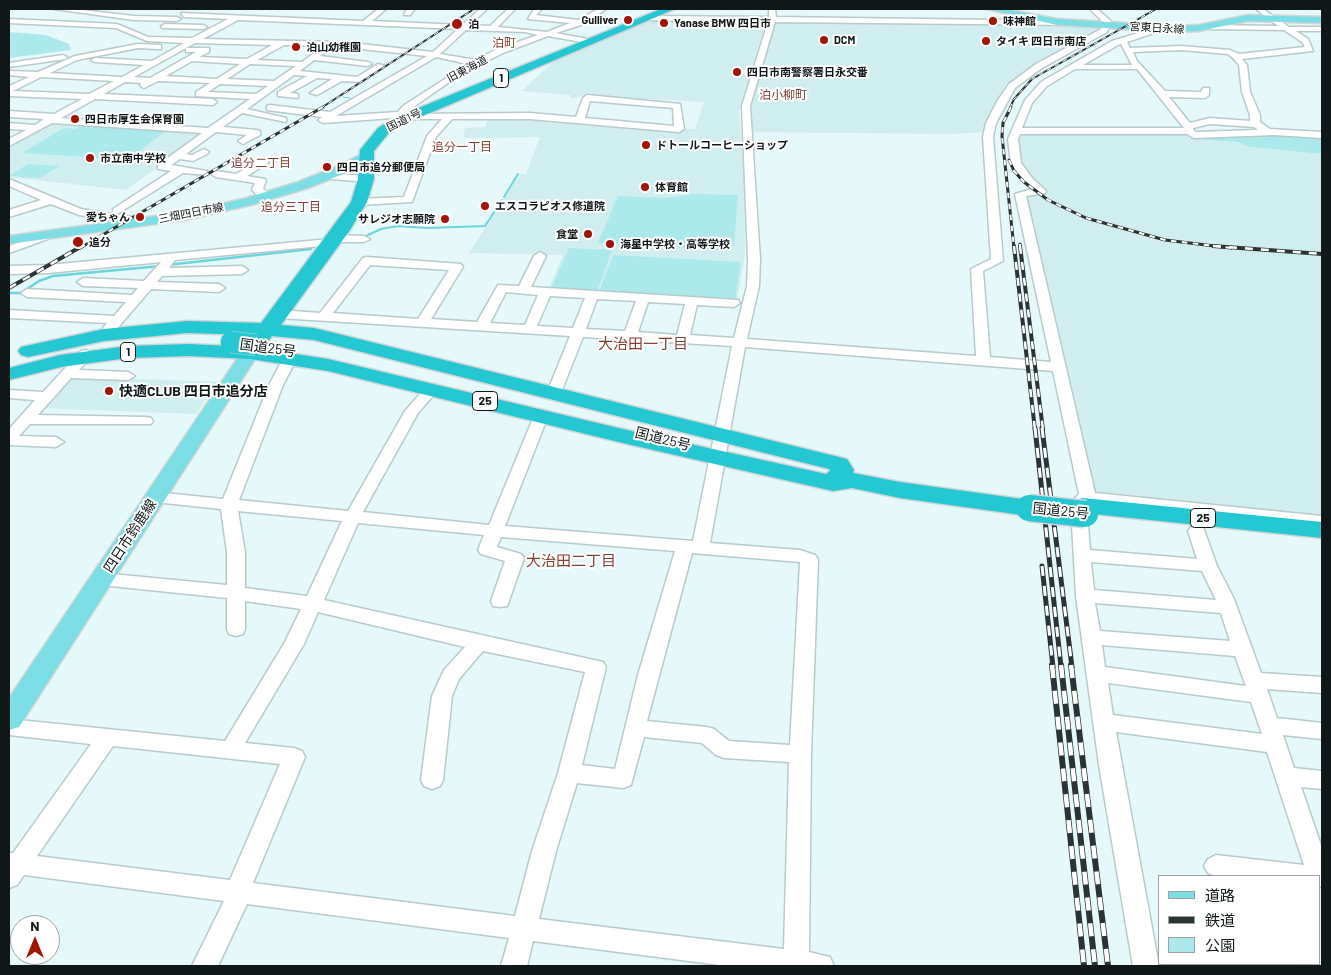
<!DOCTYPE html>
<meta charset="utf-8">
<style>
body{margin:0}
#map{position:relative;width:1331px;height:975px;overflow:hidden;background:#e5f9fa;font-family:Barlow,"Noto Sans JP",sans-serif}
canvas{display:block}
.frame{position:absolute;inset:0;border:10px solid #101718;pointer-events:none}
.legend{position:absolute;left:1158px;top:875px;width:162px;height:90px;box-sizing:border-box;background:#fff;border:1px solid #9fa2a3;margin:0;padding:6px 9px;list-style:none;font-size:15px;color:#101718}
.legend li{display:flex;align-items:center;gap:10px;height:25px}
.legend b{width:25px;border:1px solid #9fa2a3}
.north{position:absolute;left:10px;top:915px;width:50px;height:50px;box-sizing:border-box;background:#fff;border:1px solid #9fa2a3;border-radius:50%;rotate:0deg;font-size:14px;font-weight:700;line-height:20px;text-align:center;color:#101718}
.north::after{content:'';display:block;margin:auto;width:18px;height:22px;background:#a51200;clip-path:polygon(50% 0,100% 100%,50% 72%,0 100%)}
</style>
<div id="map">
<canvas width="1331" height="975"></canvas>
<div class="frame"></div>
<ul class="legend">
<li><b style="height:6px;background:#7bdee5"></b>道路</li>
<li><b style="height:6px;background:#2b3435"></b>鉄道</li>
<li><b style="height:14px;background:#abe9ed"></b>公園</li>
</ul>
<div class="north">N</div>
</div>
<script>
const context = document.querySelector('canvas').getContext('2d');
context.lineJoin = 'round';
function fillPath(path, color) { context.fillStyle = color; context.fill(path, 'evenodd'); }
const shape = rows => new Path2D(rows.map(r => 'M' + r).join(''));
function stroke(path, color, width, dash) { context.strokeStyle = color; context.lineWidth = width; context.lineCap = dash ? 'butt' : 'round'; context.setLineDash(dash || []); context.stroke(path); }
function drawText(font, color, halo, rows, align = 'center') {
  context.font = font + ' Barlow,"Noto Sans JP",sans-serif'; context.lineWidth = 4; context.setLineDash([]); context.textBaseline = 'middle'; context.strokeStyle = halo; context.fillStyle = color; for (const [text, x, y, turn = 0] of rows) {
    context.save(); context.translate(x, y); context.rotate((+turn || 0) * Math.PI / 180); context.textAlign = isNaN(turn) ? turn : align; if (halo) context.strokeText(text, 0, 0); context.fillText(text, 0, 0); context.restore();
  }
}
fillPath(shape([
 [655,19,766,22,751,70,734,69,732,73,750,74,739,111,744,173,745,256,737,301,548,290,563,255,469,253,520,174,526,174,540,137,463,138,465,128,485,127,489,117,516,117,695,129,704,102,585,96,570,98,570,95,522,91,554,61,552,60],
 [782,21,1099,25,1102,28,1101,31,1021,77,990,132,950,134,752,132,752,105,771,33,775,22],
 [49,122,205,133,126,190,9,177,9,145],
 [1019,133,1182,134,1188,135,1191,139,1238,142,1250,147,1322,154,1322,517,1099,496,1092,493,1023,196,1045,191,1029,177,1020,162,1017,135],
 [70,376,218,382,196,414,41,408]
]), '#d0edef');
fillPath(shape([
 [9,32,46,35,69,44,71,50,9,58],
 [81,125,166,131,131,157,120,159,22,153,64,128,76,129],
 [1276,133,1322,136,1322,154,1250,147,1238,142,1191,139,1188,135,1182,134],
 [28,164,59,166,40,178,9,176],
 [694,194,738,195,734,246,723,250,598,243,618,196,668,198],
 [569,248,612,250,597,292,551,289],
 [613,255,741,262,735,300,599,292]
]), '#abe9ed');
stroke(shape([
 [343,97,356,99]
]), '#6bd5dd', 1);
stroke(shape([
 [504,197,518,174],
 [364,237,381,229,398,226,427,228,485,226,502,200]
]), '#6bd5dd', 2);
stroke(shape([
 [167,265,311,249],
 [9,293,21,293,39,281,53,276,161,266]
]), '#6bd5dd', 2.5);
const minor = shape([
 [54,9,74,9,134,16,177,17,181,19,177,21,134,20,54,9],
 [378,9,386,9,372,21,462,25,480,9,487,9,470,25,490,26,508,9,515,9,498,27,547,32,570,23,528,19,534,9,542,9,536,15,578,20,598,9,606,9,584,24,556,33,593,40,593,44,548,36,503,53,461,74,409,110,403,118,402,123,396,123,393,118,323,123,318,120,322,117,267,110,267,106,270,105,330,112,427,56,333,46,320,56,368,62,372,64,368,66,314,60,300,71,357,77,378,64,385,66,361,82,342,81,317,95,310,93,332,79,317,78,290,93,298,94,298,98,278,96,278,92,307,76,294,75,247,109,286,118,286,122,242,113,223,127,257,130,260,131,260,135,243,144,238,141,247,135,216,132,186,154,192,155,204,149,209,152,207,154,193,161,180,159,171,165,207,171,207,175,183,173,117,214,113,213,113,209,171,171,158,169,158,165,202,133,52,123,9,146,9,139,26,130,9,129,9,123,35,125,44,119,9,117,9,111,54,114,82,99,9,96,9,86,29,77,9,75,9,71,38,72,75,56,138,44,161,45,161,49,158,49,138,48,77,60,50,73,122,77,144,65,95,62,91,60,95,58,152,61,184,43,147,41,116,28,9,23,9,19,117,24,148,37,192,38,228,19,184,17,181,13,363,21,378,9],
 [238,20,365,25,458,29,433,52,343,42,203,39,238,20],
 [466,30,525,32,538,35,497,49,476,60,440,54,466,30],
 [195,43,272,45,247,59,199,57,209,52,209,48,186,48,186,52,196,52,150,78,134,77,195,43],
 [284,45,323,46,324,46,302,62,257,60,284,45],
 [436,57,468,64,403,106,398,112,336,116,436,57],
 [192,61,240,64,217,79,166,76,192,61],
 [250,64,296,66,274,81,227,79,250,64],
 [41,77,114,81,89,94,13,91,41,77],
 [158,81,210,83,196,92,196,96,250,99,208,128,61,118,95,99,213,105,217,102,213,99,104,94,125,82,141,83,140,85,144,88,158,81],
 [220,84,268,86,256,94,208,92,220,84],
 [407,9,415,9,410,15,404,15,407,9],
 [769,9,775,9,776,17,1071,21,1075,23,1071,25,775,22,750,106,760,259,759,286,747,339,976,356,971,269,991,259,983,137,986,123,998,100,1009,84,1036,64,1101,29,1104,23,1090,9,1097,9,1111,21,1107,32,1042,68,1015,88,996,123,993,137,1003,261,983,271,990,357,1051,362,1015,194,1032,189,1024,182,1011,163,1008,139,1025,100,1041,82,1112,41,1145,31,1149,26,1153,28,1151,34,1127,42,1130,48,1181,46,1230,50,1239,54,1305,47,1302,42,1284,30,1205,29,1201,27,1205,25,1278,26,1256,9,1263,9,1289,27,1322,27,1322,31,1296,31,1308,39,1313,51,1242,59,1247,65,1250,92,1260,115,1260,122,1270,129,1322,132,1322,138,1274,135,1194,138,1187,134,1020,134,1018,139,1021,163,1032,178,1046,191,1045,193,1026,196,1095,493,1322,516,1322,526,1090,502,1088,525,1090,550,1197,559,1188,531,1191,527,1203,527,1217,566,1234,599,1261,673,1322,677,1322,693,1267,689,1277,718,1322,723,1322,739,1283,735,1294,768,1322,771,1322,789,1301,787,1322,848,1322,886,1320,887,1320,876,1215,876,1208,873,1204,866,1208,859,1216,855,1304,865,1267,752,1116,732,1159,966,1133,966,1099,765,1076,596,1072,525,1074,499,1079,494,1053,371,745,347,710,543,800,550,815,555,818,559,811,754,809,952,830,957,834,966,728,966,533,941,527,966,501,966,509,938,247,904,218,966,192,966,224,901,24,875,17,885,9,888,9,853,13,853,91,744,9,735,9,719,225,741,285,642,301,609,245,601,245,629,243,634,236,636,229,634,227,629,227,598,101,585,95,583,92,579,95,575,101,573,227,585,227,552,221,509,155,502,149,501,147,497,149,493,155,492,223,499,269,385,285,355,290,354,297,358,283,385,239,500,348,511,405,411,427,386,432,385,439,389,418,413,363,512,489,525,534,416,541,412,548,416,505,526,693,541,732,346,583,337,560,395,553,399,546,395,570,336,279,318,273,314,279,310,320,313,363,258,367,257,461,264,463,267,431,319,477,322,498,285,519,286,534,256,540,252,546,256,531,287,738,300,740,303,734,307,697,305,690,335,734,338,747,286,748,259,742,106,768,22,648,20,644,18,648,16,769,17,769,9],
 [1121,44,1132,65,1083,65,1118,45,1121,44],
 [1181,50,1228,54,1234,59,1239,65,1242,92,1250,115,1250,121,1210,118,1190,123,1169,97,1205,98,1209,95,1209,88,1203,88,1201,92,1165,91,1137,61,1133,52,1181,50],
 [1075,69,1137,69,1184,128,1022,128,1032,103,1047,86,1075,69],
 [1210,124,1254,127,1258,130,1196,132,1193,130,1193,128,1210,124],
 [370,265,449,270,418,319,333,313,370,265],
 [506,292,538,295,525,325,490,323,506,292],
 [550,296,585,298,573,328,537,326,550,296],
 [597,299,636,301,625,331,586,329,597,299],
 [648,302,685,304,677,335,638,332,648,302],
 [238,511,342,521,307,596,245,588,245,552,238,511],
 [358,523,484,535,478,550,481,554,505,561,491,601,493,606,500,607,507,606,509,601,524,558,521,554,497,547,501,537,675,551,638,675,615,769,582,765,606,667,603,662,324,600,358,523],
 [692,553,800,562,790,745,729,741,714,729,707,727,647,721,692,553],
 [1091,562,1202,571,1216,600,1094,590,1091,562],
 [1095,603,1221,613,1230,641,1100,631,1095,603],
 [318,612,465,647,444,670,432,696,421,780,424,786,432,789,440,786,443,780,452,696,459,679,483,651,585,672,558,773,532,851,515,916,253,883,305,757,302,751,294,748,245,743,304,644,318,612],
 [1102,645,1235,656,1246,686,1105,667,1102,645],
 [1108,683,1251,702,1262,734,1113,715,1108,683],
 [644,737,702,743,716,755,724,758,789,762,784,949,539,919,556,851,577,783,623,788,631,785,644,737],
 [113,746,280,764,230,880,37,856,113,746],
 [165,24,203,25,207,27,203,29,162,28,161,26,165,24],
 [63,55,67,57,66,59,9,67,9,63,63,55],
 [587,95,680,104,684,129,679,132,530,119,452,119,436,137,412,202,359,205,354,202,359,199,404,197,427,136,442,119,412,119,409,118,409,114,530,113,576,117,583,98,587,95],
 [590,101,673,108,674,126,585,118,590,101],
 [264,158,268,159,268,163,247,176,265,179,266,181,263,188,271,197,270,199,262,199,253,191,252,189,255,183,216,177,211,174,216,171,236,174,264,158],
 [325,173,366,176,371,179,366,182,321,178,320,176,325,173],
 [9,179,81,209,146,219,152,222,146,225,79,215,51,204,9,217,9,210,41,200,9,186,9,179],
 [52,231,56,232,56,236,9,253,9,246,52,231],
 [335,235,364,236,370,239,364,242,337,242,332,245,175,260,169,268,242,266,248,270,242,274,162,276,157,282,219,284,225,288,219,292,151,289,115,331,105,331,103,328,107,323,9,318,9,310,114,316,126,302,27,297,21,293,27,289,132,295,138,288,83,286,77,282,83,278,144,281,161,262,48,273,9,274,9,266,48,265,330,239,331,236,335,235],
 [86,350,93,354,79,370,128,372,135,376,128,380,71,378,38,415,146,417,151,418,153,421,151,424,30,424,19,436,56,437,64,442,56,447,9,445,9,429,35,400,9,398,9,390,43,392,81,351,86,350]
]);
const major = shape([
 [987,9,1005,9,1057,19,1175,26,1199,25,1248,15,1322,17,1322,23,1248,21,1199,31,1175,32,1057,25,987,9],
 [365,152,370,153,371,156,370,159,353,170,308,188,251,205,185,220,9,244,9,236,185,212,243,199,298,182,343,164,365,152],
 [250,348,256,349,259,353,19,727,9,730,9,698,241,353,244,349,250,348]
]);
const highway = shape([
 [661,9,675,9,404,124,388,134,374,151,374,179,367,202,350,230,281,325,314,328,847,459,854,470,853,473,900,482,1029,500,1038,502,1042,508,1038,514,1029,516,900,498,852,488,833,491,627,444,328,371,250,359,189,356,128,358,61,367,9,380,9,368,60,355,128,346,189,344,250,347,328,359,627,430,826,474,830,471,829,469,314,340,272,336,267,343,260,345,253,343,250,339,253,335,187,333,104,341,28,357,21,355,18,351,21,347,104,329,187,321,261,323,351,202,358,179,360,150,378,128,394,118,661,9],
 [1083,498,1322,522,1322,538,1074,512,1070,506,1074,500,1083,498]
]);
stroke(minor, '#b7cacc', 3);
stroke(major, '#d4d5d5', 3);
stroke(highway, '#d4d5d5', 3);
fillPath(minor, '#fff');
fillPath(major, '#7bdee5');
fillPath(highway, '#23c8d3');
const railFar4 = shape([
 [321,108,474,9],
 [1010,108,1014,99,1032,79,1156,9]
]);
const railFar3 = shape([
 [1011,107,1003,123,1002,136,1014,248],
 [1009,160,1014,171,1024,182,1048,200,1086,218,1165,240,1231,248],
 [1020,244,1020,248],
 [80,248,323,107]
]);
const railFar2 = shape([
 [1014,246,1035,430],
 [1020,246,1043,430],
 [1213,246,1322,254],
 [9,288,82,246]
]);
const railFar1 = shape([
 [1035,428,1061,667],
 [1042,428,1072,667],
 [1042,566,1053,667]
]);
const rail = shape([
 [1052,665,1084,966],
 [1061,665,1095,966],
 [1071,665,1108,966]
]);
stroke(railFar4, '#2b3435', 2);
stroke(railFar3, '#2b3435', 3);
stroke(railFar2, '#2b3435', 4);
stroke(railFar1, '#2b3435', 5);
stroke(rail, '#2b3435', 6);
stroke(railFar4, '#fff', 1, [4.5]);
stroke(railFar3, '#fff', 2, [5.5]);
stroke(railFar2, '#fff', 2.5, [8]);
stroke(railFar1, '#fff', 3, [10]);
stroke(rail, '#fff', 4.5, [13]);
const highwayBridgeFar1 = shape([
 [231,342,256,345]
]);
const highwayBridge = shape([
 [1029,508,1085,514]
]);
stroke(highwayBridgeFar1, '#d4d5d5', 22, []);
stroke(highwayBridge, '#d4d5d5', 29, []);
stroke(highwayBridgeFar1, '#23c8d3', 21);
stroke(highwayBridge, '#23c8d3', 26);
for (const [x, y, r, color] of [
 [628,20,5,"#a51200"],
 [993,21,5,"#a51200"],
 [664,23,5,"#a51200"],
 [457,24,6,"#a51200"],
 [824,40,5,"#a51200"],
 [986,41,5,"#a51200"],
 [296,47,5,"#a51200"],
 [737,72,5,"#a51200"],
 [75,119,5,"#a51200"],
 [646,145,5,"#a51200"],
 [90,158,5,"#a51200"],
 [327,167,5,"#a51200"],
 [645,187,5,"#a51200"],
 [485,206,5,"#a51200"],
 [140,217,5,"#a51200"],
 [445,219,5,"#a51200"],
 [588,234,5,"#a51200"],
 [78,242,6,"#a51200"],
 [610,244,5,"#a51200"],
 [109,391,5,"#a51200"]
]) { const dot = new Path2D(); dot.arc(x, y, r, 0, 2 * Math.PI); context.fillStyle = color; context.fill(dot); stroke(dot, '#fff', 2); }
drawText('bold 11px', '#101718', '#fff', [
 ["Gulliver",618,20,"right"],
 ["味神館",1003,21],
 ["Yanase BMW 四日市",674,23],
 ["泊",468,24],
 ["DCM",834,40],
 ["タイキ 四日市南店",996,41],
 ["泊山幼稚園",306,47],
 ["四日市南警察署日永交番",747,72],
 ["四日市厚生会保育園",85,119],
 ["ドトールコーヒーショップ",656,145],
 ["市立南中学校",100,158],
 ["四日市追分郵便局",337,167],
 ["体育館",655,187],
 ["エスコラピオス修道院",495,206],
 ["愛ちゃん",130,217,"right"],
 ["サレジオ志願院",435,219,"right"],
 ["食堂",578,234,"right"],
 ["追分",89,242],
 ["海星中学校・高等学校",620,244]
], 'left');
drawText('11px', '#101718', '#fff', [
 ["宮東日永線",1157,28,3],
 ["旧東海道",467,69,-28],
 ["国道1号",404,120,-26],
 ["三畑四日市線",191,213,-11]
]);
drawText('12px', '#833d31', '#fff', [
 ["泊町",504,43],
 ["泊小柳町",783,95],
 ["追分一丁目",462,147],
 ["追分二丁目",261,163],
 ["追分三丁目",291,207]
]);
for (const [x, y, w] of [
 [501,78,15],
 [128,352,15],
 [485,401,25],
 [1203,518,25]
]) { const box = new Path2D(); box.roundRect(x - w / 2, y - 9.5, w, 19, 4); context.fillStyle = '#fff'; context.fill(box); stroke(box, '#101718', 1); }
drawText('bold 12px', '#101718', null, [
 ["1",501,78],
 ["1",128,352],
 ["25",485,401],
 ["25",1203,518]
]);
drawText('14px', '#101718', '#fff', [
 ["国道25号",268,348,8],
 ["国道25号",663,439,14],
 ["国道25号",1061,511,6],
 ["四日市鈴鹿線",130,536,-57]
]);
drawText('bold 14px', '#101718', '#fff', [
 ["快適CLUB 四日市追分店",119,391]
], 'left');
drawText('15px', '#833d31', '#fff', [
 ["大治田一丁目",643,344],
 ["大治田二丁目",571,561]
]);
</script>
